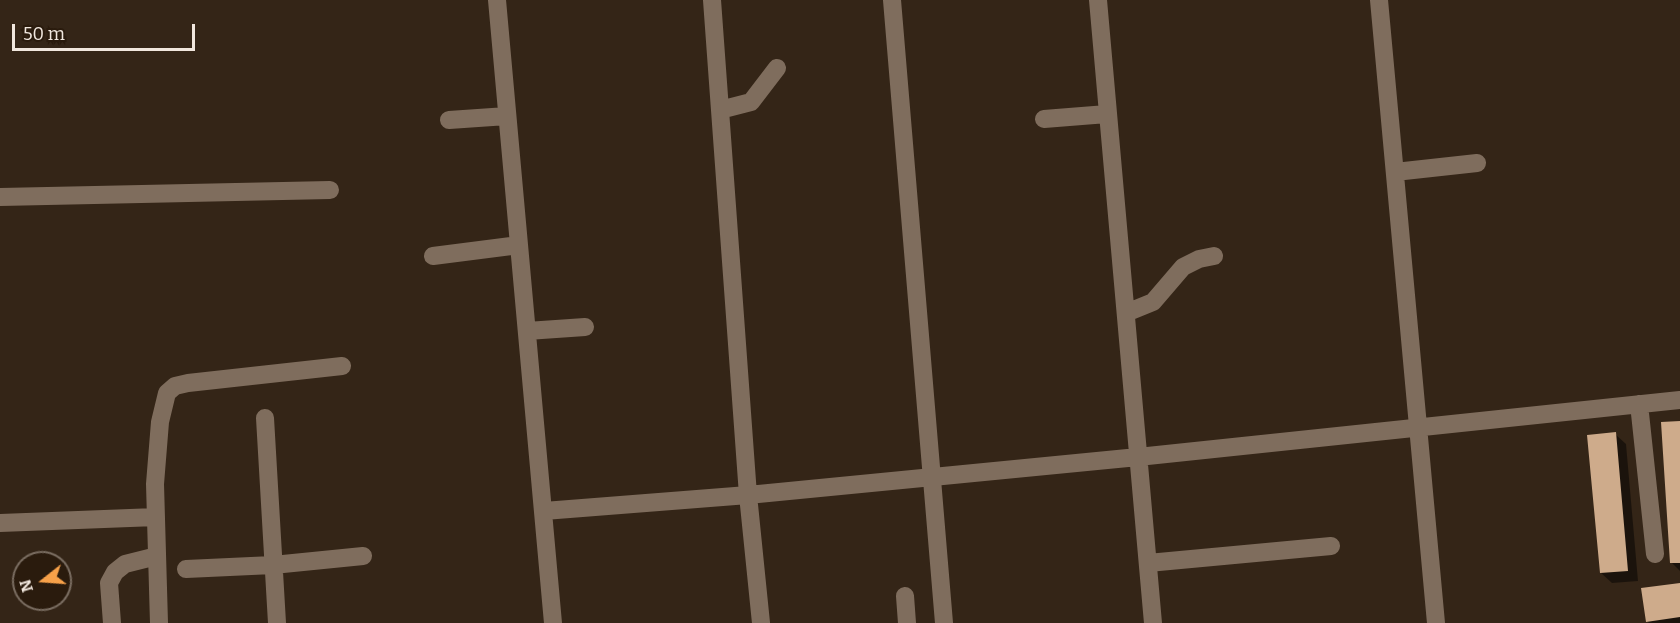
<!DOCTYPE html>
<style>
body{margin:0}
#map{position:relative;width:1680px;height:623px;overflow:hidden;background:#342517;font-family:Bitter,serif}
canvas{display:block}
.north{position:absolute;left:12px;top:551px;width:60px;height:60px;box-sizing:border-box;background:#2a1b0d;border:2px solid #7a6d61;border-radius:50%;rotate:253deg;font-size:16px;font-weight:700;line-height:24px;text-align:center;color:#f1e7de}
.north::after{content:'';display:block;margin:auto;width:21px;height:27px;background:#f7a149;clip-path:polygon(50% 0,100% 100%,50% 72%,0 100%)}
.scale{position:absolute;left:12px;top:24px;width:183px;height:27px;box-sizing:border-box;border:3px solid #f1e7de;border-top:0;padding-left:8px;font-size:18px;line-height:21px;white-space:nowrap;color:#f1e7de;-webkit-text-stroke:4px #2a1b0d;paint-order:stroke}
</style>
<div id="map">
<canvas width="1680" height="623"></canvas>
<div class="north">N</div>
<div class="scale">50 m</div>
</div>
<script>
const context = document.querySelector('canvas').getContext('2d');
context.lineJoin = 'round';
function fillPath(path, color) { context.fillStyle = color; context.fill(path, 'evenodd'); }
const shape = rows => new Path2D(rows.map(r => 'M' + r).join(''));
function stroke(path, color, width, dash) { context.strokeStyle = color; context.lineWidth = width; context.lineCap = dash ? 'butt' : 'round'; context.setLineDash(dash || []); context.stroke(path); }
fillPath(shape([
 [1680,422,1680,571,1672,563],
 [1615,434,1626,444,1638,581,1612,583,1601,573],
 [1680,585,1680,623,1649,623,1647,621]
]), '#0007');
fillPath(shape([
 [1680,421,1680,563,1670,563,1661,422],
 [1616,432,1628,571,1600,573,1587,435],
 [1680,583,1680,617,1646,622,1641,588]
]), '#ceab8b');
stroke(shape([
 [497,0,553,623],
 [712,0,748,495,761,623],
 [892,0,944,623],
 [1098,0,1153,623],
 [1379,0,1436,623],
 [720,110,751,102,777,68],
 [1044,119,1107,114],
 [449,120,507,116],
 [1395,172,1477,163],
 [0,197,330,190],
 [433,256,519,245],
 [1126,313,1153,302,1183,267,1199,259,1214,256],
 [527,331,585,327],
 [1639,404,1655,554],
 [265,418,277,623],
 [544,511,748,495,1138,457,1680,400],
 [0,523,156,517],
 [1148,563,1331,546],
 [186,569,273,565,363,556],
 [905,596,907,623],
 [112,623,109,583,115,572,125,564,157,556],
 [159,623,155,484,160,422,167,393,175,386,188,383,342,366]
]), '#7f6d5d', 18);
</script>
